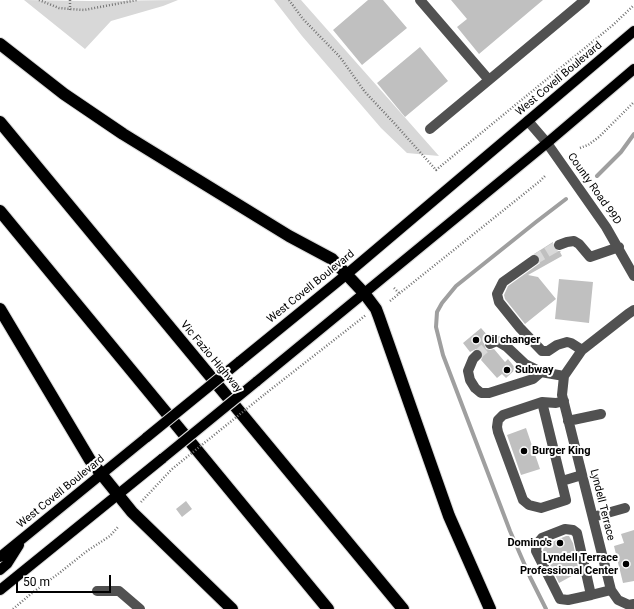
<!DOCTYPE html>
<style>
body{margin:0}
#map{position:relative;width:634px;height:609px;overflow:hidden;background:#fff;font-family:Roboto,sans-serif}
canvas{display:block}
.scale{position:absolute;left:16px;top:575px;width:95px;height:18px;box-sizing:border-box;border:2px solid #000;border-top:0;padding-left:5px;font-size:12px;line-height:14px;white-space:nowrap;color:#000;-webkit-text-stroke:3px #fff;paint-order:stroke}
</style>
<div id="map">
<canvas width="634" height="609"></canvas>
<div class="scale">50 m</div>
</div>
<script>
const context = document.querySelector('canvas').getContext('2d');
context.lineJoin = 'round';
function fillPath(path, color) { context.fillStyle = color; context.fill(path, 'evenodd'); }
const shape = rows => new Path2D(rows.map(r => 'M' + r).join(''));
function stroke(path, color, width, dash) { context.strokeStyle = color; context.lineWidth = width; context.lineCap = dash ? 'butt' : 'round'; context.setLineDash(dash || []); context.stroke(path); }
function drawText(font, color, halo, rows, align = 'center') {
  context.font = font + ' Roboto,sans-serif'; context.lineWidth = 4; context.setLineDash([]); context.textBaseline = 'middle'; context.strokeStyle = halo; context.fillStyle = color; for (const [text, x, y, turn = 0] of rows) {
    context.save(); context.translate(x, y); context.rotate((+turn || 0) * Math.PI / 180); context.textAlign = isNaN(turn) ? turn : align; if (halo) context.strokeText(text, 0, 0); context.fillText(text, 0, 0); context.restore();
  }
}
fillPath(shape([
 [24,0,91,1,178,0,163,6,111,21,85,49],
 [274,0,301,0,439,156,407,153,381,128,302,36]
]), '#d8d8d8');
stroke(shape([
 [597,176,621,152,634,134],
 [546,609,530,577,510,531,443,355,436,327,437,312,442,303,456,286,536,222,566,199]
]), '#9f9f9f', 4);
fillPath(shape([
 [368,0,383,0,407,28,362,65,333,30],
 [451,0,543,0,479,54,457,27,467,19],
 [420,47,448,81,405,117,377,83],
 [553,242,553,248,558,251,561,251,560,252,562,256,528,275,538,277,556,299,525,324,505,299,504,295,508,286,540,263,539,257,534,254],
 [559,279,593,282,589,323,555,319],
 [481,328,489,337,485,340,484,343,486,349,490,350,494,349,505,362,508,359,516,369,506,378,502,374,497,378,481,360,483,356,481,350,476,349,470,352,463,343],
 [526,428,540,469,521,475,507,435],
 [186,501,192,509,182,517,176,509],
 [634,530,634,581,623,583,614,546,624,543,621,534],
 [566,536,569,536,573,543,579,572,559,583,543,550,545,545]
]), '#c0c0c0');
stroke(shape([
 [534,260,559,245],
 [477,355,490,344]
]), '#d9d9d9', 10, [10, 5]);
const major = shape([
 [239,362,347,274,634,31],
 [256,382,547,143,634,69],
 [0,557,147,437],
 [0,570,7,564,19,545],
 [0,590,163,458]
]);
const highway = shape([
 [0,44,64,94,123,134,289,236,332,259,364,293,376,309,379,317,449,516,490,609],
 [0,122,403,609],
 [0,211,328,609],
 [0,309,90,460,132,512,232,609]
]);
stroke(major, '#dbdbdb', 12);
stroke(highway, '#dbdbdb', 14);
stroke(shape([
 [39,0,59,8,84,10,137,0],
 [70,0,70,10],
 [289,0,303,19,340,57,365,92,395,124,436,170,613,25,634,5],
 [580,148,588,145,599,137,634,102],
 [394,288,400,294],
 [390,301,540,181,546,175],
 [265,394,366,315],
 [141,502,172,469],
 [13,609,32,593,58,574,87,551,110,536,118,527]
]), '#737373', 2.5, [1, 2]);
stroke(shape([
 [420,0,489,80,585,0],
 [528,121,547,143,606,227,634,276],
 [430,129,489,80],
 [559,245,567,242,574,241,579,244,590,257,619,247],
 [534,260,503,282,497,294,499,302,520,328,542,351,548,351,557,345,567,342,571,343,582,350],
 [634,310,628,314,582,350,564,376,562,395,611,590,618,600,629,605,634,604],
 [490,344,497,341,507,347,525,364,541,372,564,376],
 [477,355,473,359,468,371,470,380,475,388,481,393,489,393,533,379,541,372],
 [542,402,566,500,541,508,529,505,523,500,498,432,497,427,498,420,503,415,542,402,556,403,564,401],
 [568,421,601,414],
 [562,481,582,475],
 [593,517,625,508],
 [97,591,119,591,140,609],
 [591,595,577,533,573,530,565,529,542,538,537,544,536,551,560,599,568,600,591,595,611,590]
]), '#515151', 10);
stroke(major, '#000', 10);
stroke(highway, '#000', 12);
const majorBridge = shape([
 [147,437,239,362],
 [163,458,256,382]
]);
stroke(majorBridge, '#dbdbdb', 12, []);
stroke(shape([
 [172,469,265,394]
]), '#737373', 2.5, [1, 2]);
stroke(majorBridge, '#000', 10);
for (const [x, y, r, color] of [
 [476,340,4,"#000"],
 [507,370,4,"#000"],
 [524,451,4,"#000"],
 [560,543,4,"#000"],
 [626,564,4,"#000"]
]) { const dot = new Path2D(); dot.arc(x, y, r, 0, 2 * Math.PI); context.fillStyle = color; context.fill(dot); stroke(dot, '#fff', 1.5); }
drawText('11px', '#000', '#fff', [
 ["West Covell Boulevard",559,79,-40],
 ["County Road 99D",594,189,55],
 ["West Covell Boulevard",311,287,-39],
 ["Vic Fazio Highway",211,357,50],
 ["West Covell Boulevard",61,492,-39],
 ["Lyndell Terrace",602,505,76]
]);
drawText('bold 11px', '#000', '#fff', [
 ["Oil changer",484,340],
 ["Subway",515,370],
 ["Burger King",532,451],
 ["Domino's",552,543,"right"],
 ["Lyndell Terrace",618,558,"right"],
 ["Professional Center",618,571,"right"]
], 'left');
</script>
